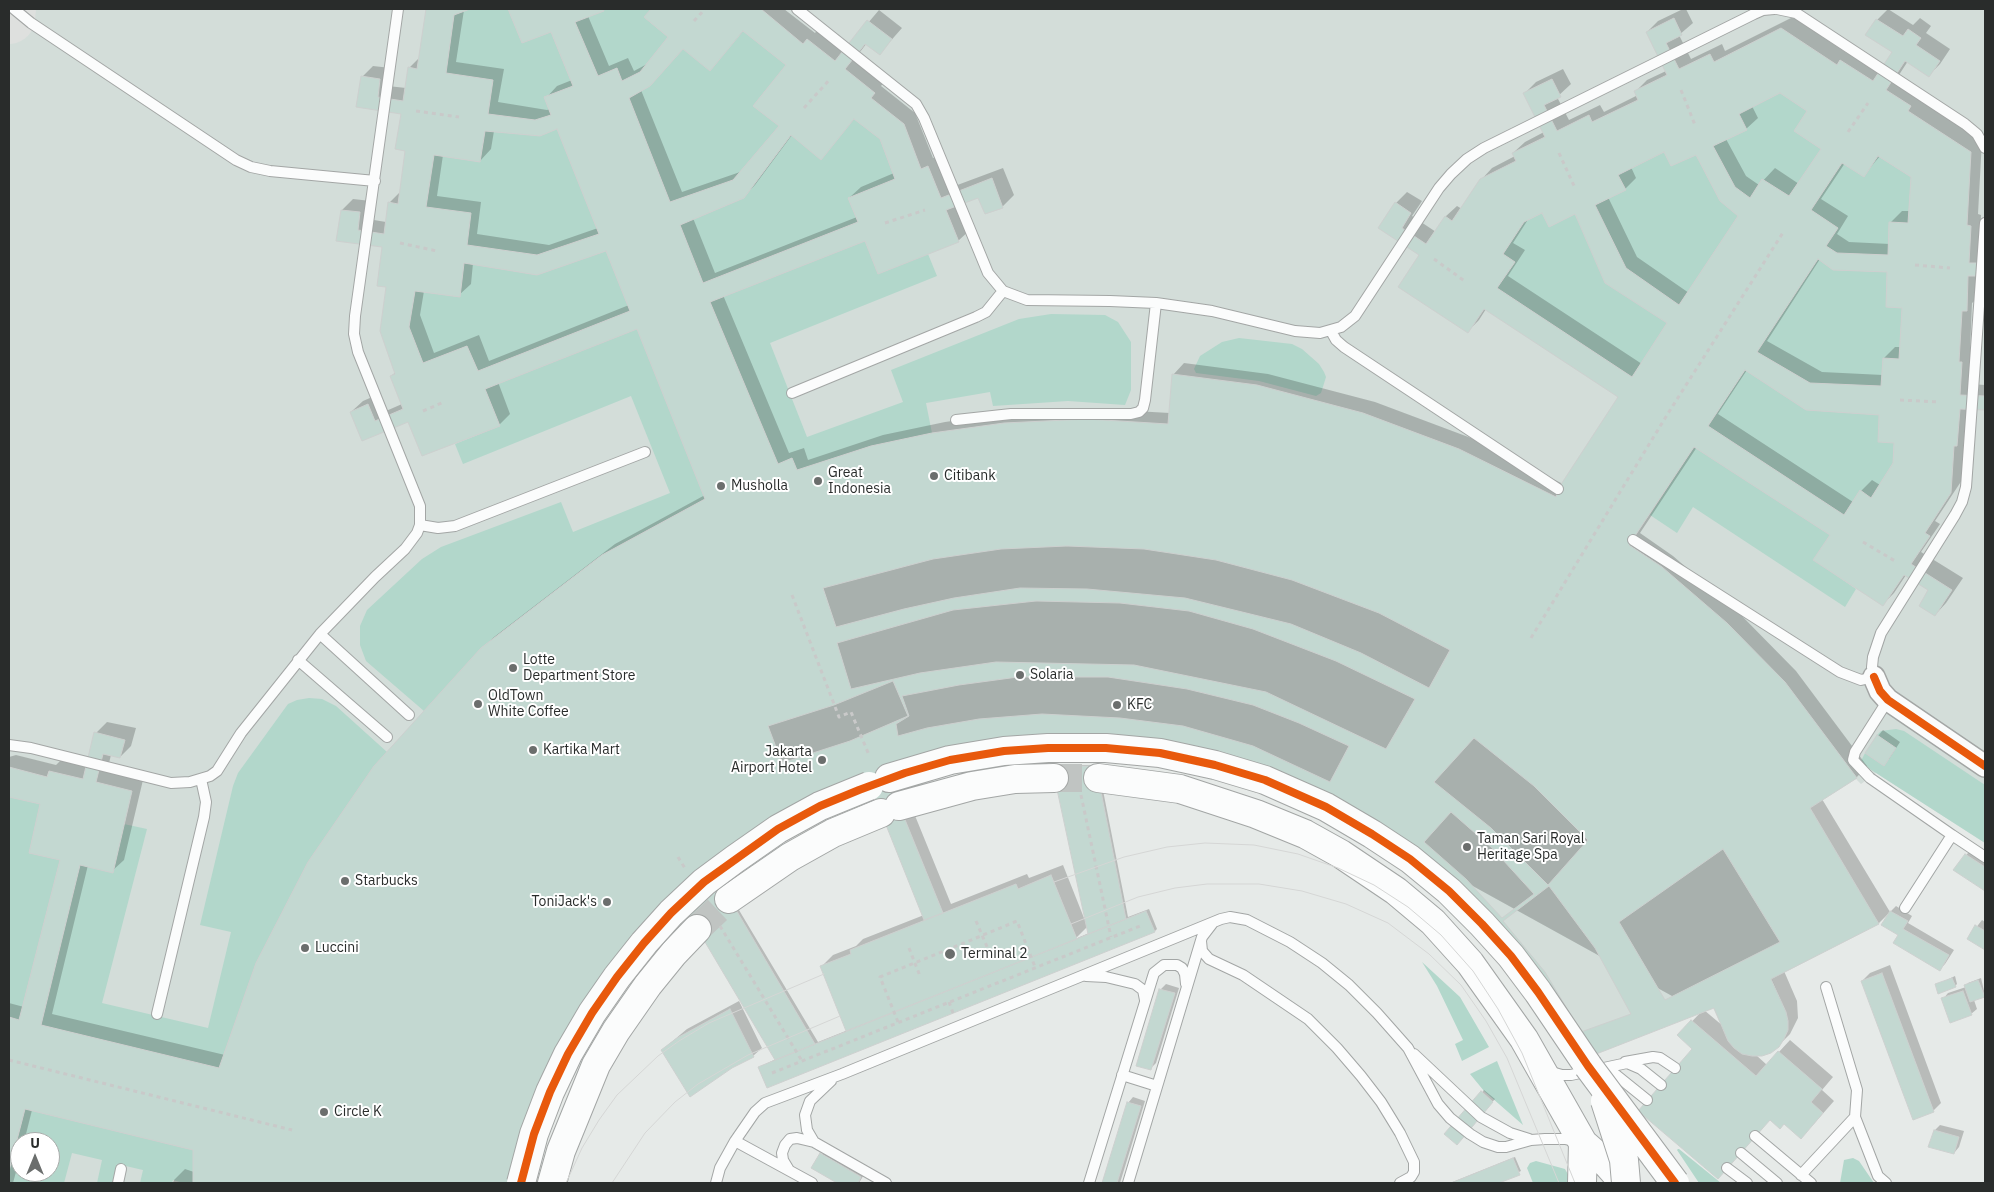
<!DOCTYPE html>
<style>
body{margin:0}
#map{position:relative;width:1994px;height:1192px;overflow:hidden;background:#e6eae8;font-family:"IBM Plex Sans",sans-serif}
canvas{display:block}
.frame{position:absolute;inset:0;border:10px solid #292c2b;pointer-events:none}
.north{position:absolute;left:10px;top:1132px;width:50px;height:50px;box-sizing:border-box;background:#fff;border:1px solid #a9abaa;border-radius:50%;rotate:0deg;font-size:14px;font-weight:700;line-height:20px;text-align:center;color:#292c2b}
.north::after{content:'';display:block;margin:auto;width:18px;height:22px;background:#6b6e6d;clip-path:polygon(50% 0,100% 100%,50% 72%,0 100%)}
</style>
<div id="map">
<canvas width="1994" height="1192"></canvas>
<div class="frame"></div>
<div class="north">U</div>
</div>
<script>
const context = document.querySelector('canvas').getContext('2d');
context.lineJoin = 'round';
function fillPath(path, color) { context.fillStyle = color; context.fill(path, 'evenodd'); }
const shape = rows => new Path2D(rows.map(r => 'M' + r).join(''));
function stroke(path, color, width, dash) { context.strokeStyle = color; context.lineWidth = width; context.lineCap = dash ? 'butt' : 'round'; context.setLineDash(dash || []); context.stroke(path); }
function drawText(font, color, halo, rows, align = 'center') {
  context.font = font + ' "IBM Plex Sans",sans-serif'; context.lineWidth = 4; context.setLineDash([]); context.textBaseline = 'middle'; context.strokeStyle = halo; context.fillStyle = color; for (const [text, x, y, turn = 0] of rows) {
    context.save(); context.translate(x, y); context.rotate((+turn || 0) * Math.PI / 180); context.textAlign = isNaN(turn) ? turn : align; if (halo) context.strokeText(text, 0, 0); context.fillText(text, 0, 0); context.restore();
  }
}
fillPath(shape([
 [9,9,1985,9,1985,843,1876,773,1861,784,1856,779,1810,808,1879,924,1772,979,1786,1012,1788,1021,1788,1030,1779,1047,1762,1056,1752,1056,1742,1054,1734,1048,1728,1041,1713,1008,1586,1058,1544,991,1328,802,1107,743,868,780,639,940,517,1183,9,1183],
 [20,1142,50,1142,50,1172,20,1172]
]), '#d3ddd9');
fillPath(shape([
 [470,9,508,9,522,43,551,32,573,86,544,97,551,115,535,120,488,114,493,80,446,73,454,15],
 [603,9,651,9,645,18,668,37,640,72,622,81,617,68,598,76,575,22,603,11],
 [743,31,786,65,753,106,779,126,733,180,670,202,629,98,650,86,683,49],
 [1780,93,1807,111,1794,131,1821,149,1789,196,1762,179,1750,198,1735,187,1713,146,1747,130,1739,114],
 [854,119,880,139,895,179,848,198,858,222,703,283,680,225,744,198,791,135,821,159],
 [557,129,599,234,537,255,467,245,426,207,434,155,480,162,485,131,540,136],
 [1664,152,1671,166,1696,155,1720,201,1738,216,1679,305,1626,268,1595,205,1626,190,1618,175],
 [1878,156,1911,177,1908,223,1889,222,1888,255,1837,253,1826,246,1838,228,1811,210,1842,163],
 [1542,213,1549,227,1575,214,1667,323,1632,377,1497,288,1515,262,1503,254,1524,222],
 [865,241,878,274,928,254,937,276,770,343,807,437,903,402,891,370,1019,319,1051,314,1105,315,1118,322,1131,342,1131,390,1125,405,1068,401,993,406,990,392,926,403,932,433,871,446,797,470,792,458,778,464,710,302],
 [606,251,630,311,478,371,467,346,423,363,409,327,415,291,460,297,464,263,537,275],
 [1818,259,1833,270,1887,272,1886,307,1902,308,1899,359,1883,358,1881,386,1810,383,1757,352],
 [637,329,705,499,602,555,481,648,424,711,366,661,360,645,360,626,367,610,422,559,441,547,561,502,573,532,670,493,631,396,463,464,455,444,500,426,485,389],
 [1239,338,1292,344,1302,349,1319,364,1324,372,1326,377,1321,393,1316,396,1259,381,1196,373,1194,369,1200,356,1222,342],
 [1745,370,1806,410,1879,415,1894,443,1893,463,1871,498,1860,490,1844,515,1708,426],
 [1694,447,1830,535,1814,560,1856,589,1845,607,1693,507,1677,533,1650,515],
 [309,698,322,699,336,706,387,752,374,766,308,862,256,963,219,1068,41,1025,80,865,124,824,147,829,102,1003,208,1028,231,932,200,925,233,786,238,773,288,704,297,700],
 [1896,729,1904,731,1985,785,1985,843,1862,764,1861,761,1865,753,1883,765,1895,748,1877,735,1881,731],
 [9,797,40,804,29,853,60,860,19,1020,9,1017],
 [1422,962,1460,997,1489,1047,1462,1061,1455,1044,1463,1040,1437,986],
 [1497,1061,1523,1125,1484,1091,1470,1074],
 [25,1109,193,1150,193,1183,183,1183,173,1180,172,1183,140,1183,143,1170,117,1164,112,1183,97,1183,102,1160,72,1153,64,1183,9,1183,9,1171],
 [20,1142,50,1142,50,1172,20,1172],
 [1678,1149,1679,1149,1721,1183,1699,1183,1677,1150],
 [1853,1158,1859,1161,1874,1183,1840,1183,1844,1160],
 [1536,1161,1565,1169,1570,1178,1570,1183,1533,1183,1527,1168,1530,1163]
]), '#b2d7cb');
fillPath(shape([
 [427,9,467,9,464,10,456,62,504,69,498,102,547,110,550,109,546,98,557,86,572,80,552,30,523,42,510,9,604,9,588,16,609,66,628,58,634,71,649,63,670,37,646,17,653,9,784,9,815,33,819,28,845,50,879,10,902,28,880,53,867,43,856,57,885,81,881,86,915,113,933,158,940,155,952,187,1003,168,1014,195,1002,207,979,196,959,204,970,230,958,241,866,239,723,295,789,453,804,448,808,460,883,435,945,422,1016,412,1099,409,1170,413,1173,375,1184,363,1268,374,1375,402,1471,438,1563,484,1620,397,1486,309,1479,320,1468,331,1421,254,1380,228,1396,203,1407,192,1422,201,1412,216,1436,232,1445,217,1457,206,1462,209,1481,180,1492,168,1515,156,1513,153,1525,142,1544,132,1525,93,1536,82,1563,69,1571,84,1557,97,1569,120,1600,105,1604,112,1638,95,1636,91,1647,80,1666,71,1647,32,1658,21,1683,9,1686,9,1693,23,1679,35,1691,59,1722,44,1725,51,1793,17,1848,54,1852,50,1882,69,1894,52,1877,20,1888,9,1913,25,1920,18,1931,26,1926,33,1950,49,1940,64,1929,75,1908,61,1897,78,1982,140,1978,214,1981,215,1978,298,1972,303,1970,351,1973,351,1971,384,1985,385,1985,409,1970,408,1968,433,1964,437,1962,480,1935,521,1940,524,1921,552,1963,578,1946,603,1935,615,1930,590,1906,575,1894,593,1883,604,1832,535,1697,447,1640,533,1673,556,1738,612,1796,671,1867,766,1856,778,1822,799,1890,912,1896,906,1912,916,1908,923,1954,950,1945,964,1940,969,1900,935,1888,914,1879,923,1784,971,1797,1001,1798,1018,1790,1034,1778,1046,1756,1055,1767,1065,1790,1040,1833,1077,1822,1090,1834,1101,1812,1126,1694,1049,1679,1035,1701,1012,1413,853,1160,747,896,769,951,904,1027,874,1029,878,1063,865,1084,918,1085,917,1053,767,1055,765,1098,765,1128,917,1149,909,1157,929,1155,931,759,1067,776,1059,690,915,724,885,818,1042,848,1030,822,966,833,955,856,946,863,939,924,915,869,778,776,823,599,997,525,1183,173,1183,174,1180,185,1169,194,1172,194,1149,32,1110,24,1142,20,1142,20,1157,13,1183,9,1183,9,1003,24,1007,61,859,42,804,9,795,9,757,16,755,56,765,61,760,88,767,96,733,107,722,136,728,131,746,120,757,111,755,107,771,143,780,124,860,112,871,88,865,52,1014,225,1055,482,649,494,637,615,544,705,495,638,327,498,382,510,414,499,425,409,420,363,439,351,412,363,401,379,394,386,411,402,404,391,376,396,372,383,246,338,240,342,210,353,199,371,201,368,219,386,222,389,203,400,192,407,149,402,112,358,106,362,77,373,66,391,68,388,86,406,88,409,68,420,57],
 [744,30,788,65,781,126,743,171,682,192,641,90,684,48,710,69],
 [1780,92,1809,111,1822,149,1799,184,1775,168,1759,185,1746,176,1726,139,1746,129,1758,118,1752,106],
 [855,118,881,139,894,173,861,187,849,198,857,217,715,273,693,218,743,197,755,185,792,135,821,158],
 [558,127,598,228,549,245,477,234,481,202,437,196,443,155,480,161,491,149,494,131],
 [1664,150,1696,153,1739,216,1689,293,1637,257,1608,197,1625,189,1636,178,1631,167],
 [1880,156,1912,176,1910,211,1902,211,1891,222,1890,244,1849,242,1837,234,1848,216,1821,199,1845,163,1864,175],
 [1542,212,1576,212,1669,323,1642,364,1508,276,1525,250,1513,243,1529,218],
 [607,249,629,305,489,361,479,335,434,353,420,315,424,291,459,295,471,284,473,263],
 [1820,259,1888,270,1904,306,1901,347,1895,347,1884,358,1883,375,1822,372,1767,341],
 [1747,370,1881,414,1895,442,1894,463,1880,485,1872,480,1861,491,1853,502,1718,414],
 [1087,927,1089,933,1075,939],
 [1714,1006,1723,1026,1704,1010],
 [1883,730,1900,742,1889,759,1878,736],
 [1971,849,1985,858,1985,889,1955,870],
 [1982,920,1985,922,1985,948,1968,938],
 [1890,965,1941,1103,1933,1111,1862,981,1870,973],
 [1955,976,1957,984,1955,986,1936,985],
 [1981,978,1985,995,1974,1000,1977,1009,1971,1014,1943,999,1948,993,1966,987,1968,983],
 [1166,984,1179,988,1156,1063,1150,1069,1137,1065,1161,989],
 [739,1001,762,1048,753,1056,662,1050,687,1029],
 [1484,1090,1495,1099,1457,1143,1446,1134],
 [1133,1097,1145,1101,1120,1183,1103,1183,1128,1103],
 [1940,1125,1964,1131,1959,1147,1954,1153,1930,1146,1935,1130],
 [826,1149,866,1171,859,1183,839,1183,812,1168],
 [1515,1157,1521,1171,1495,1183,1450,1183]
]), '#0003');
stroke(shape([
 [9,18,10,9]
]), '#dee0de', 52);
const building = shape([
 [426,9,470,9,454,15,446,73,493,80,488,114,535,120,551,115,544,97,573,86,551,32,522,43,508,9,603,9,604,11,575,22,598,76,617,68,622,81,640,72,668,37,644,17,651,9,761,9,803,44,807,39,835,61,867,20,892,39,880,55,865,44,845,69,875,93,871,98,904,124,921,169,928,166,941,198,992,178,1003,208,985,214,978,198,946,210,959,242,878,274,865,241,710,302,778,464,792,458,797,470,871,446,932,433,1004,423,1087,419,1168,424,1172,374,1257,385,1363,413,1459,449,1556,497,1558,489,1618,397,1484,309,1468,333,1398,287,1419,255,1378,228,1395,202,1411,213,1402,228,1426,244,1445,216,1452,221,1480,179,1516,161,1512,153,1545,137,1523,93,1552,79,1561,97,1544,105,1557,131,1589,115,1592,122,1638,100,1634,91,1667,75,1646,32,1674,18,1682,35,1666,43,1679,69,1710,54,1714,62,1781,28,1837,65,1840,60,1873,81,1892,52,1865,35,1876,19,1903,36,1908,29,1921,38,1916,45,1940,61,1929,77,1905,61,1886,90,1911,106,1908,111,1971,152,1967,225,1971,226,1969,263,1985,263,1985,276,1968,276,1967,311,1962,311,1959,362,1962,362,1960,395,1985,396,1985,410,1960,409,1957,446,1954,446,1951,493,1925,533,1930,536,1911,564,1952,590,1935,616,1919,606,1928,590,1904,575,1883,606,1813,560,1830,535,1694,447,1629,545,1662,567,1727,623,1785,682,1857,778,1810,808,1879,924,1771,979,1786,1012,1788,1021,1788,1030,1784,1039,1779,1047,1771,1053,1762,1056,1752,1056,1742,1054,1734,1048,1728,1041,1714,1008,1586,1058,1544,991,1328,802,1107,743,868,780,639,940,517,1183,193,1183,193,1150,25,1109,9,1171,9,1017,19,1020,60,860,29,853,40,804,9,797,9,767,47,777,49,771,83,779,94,732,125,740,120,758,103,754,96,782,132,791,113,873,80,865,41,1025,219,1068,256,963,308,862,374,766,481,648,602,555,705,499,637,329,485,389,500,426,422,456,408,422,362,441,350,412,368,404,375,421,403,409,390,376,395,374,380,331,386,287,377,286,382,247,336,241,341,210,360,212,358,230,384,234,388,202,398,204,405,151,395,149,401,114,356,107,361,76,380,79,378,97,403,101,408,67,417,69,426,9],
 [743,31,786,65,753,106,779,126,733,180,670,202,629,98,650,86,683,49,710,71,743,31],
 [1780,93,1807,111,1794,131,1821,149,1789,196,1762,179,1750,198,1735,187,1713,146,1747,130,1739,114,1780,93],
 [854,119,880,139,895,179,848,198,858,222,703,283,680,225,744,198,791,135,821,160,854,119],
 [557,129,599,234,537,255,467,245,471,213,426,207,434,155,480,162,485,131,540,136,557,129],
 [1664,152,1671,166,1696,155,1720,201,1738,216,1679,305,1626,268,1595,205,1626,190,1618,175,1664,152],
 [1878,156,1911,177,1908,223,1889,222,1888,255,1837,253,1826,246,1838,228,1811,210,1842,163,1864,177,1878,156],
 [1542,213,1549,227,1575,214,1605,283,1667,323,1632,377,1497,288,1515,262,1503,254,1524,222,1542,213],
 [606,251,630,311,478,371,467,346,423,363,409,327,415,291,460,297,464,263,537,275,606,251],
 [1818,259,1833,270,1887,272,1886,307,1902,308,1899,359,1883,358,1881,386,1810,383,1757,352,1818,259],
 [1745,370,1806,410,1879,415,1878,442,1894,443,1893,463,1871,498,1860,490,1844,515,1708,426,1745,370],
 [1067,546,1144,549,1216,560,1292,580,1379,613,1450,650,1429,688,1361,653,1291,624,1185,598,1087,589,1020,588,954,598,904,609,836,627,823,588,933,559,1001,549,1067,546],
 [1036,601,1120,603,1189,611,1253,629,1336,661,1415,699,1386,749,1266,692,1134,665,996,662,920,673,851,689,837,643,953,610,1036,601],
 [1018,677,1108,677,1187,689,1253,705,1299,723,1349,746,1330,782,1253,746,1183,726,1120,718,1042,714,979,719,927,728,898,736,896,724,909,716,902,696,959,685,1018,677],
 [893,681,908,716,850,741,782,763,768,726,834,705,893,681],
 [1877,735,1896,748,1884,766,1865,753,1877,735],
 [1474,738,1534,786,1588,840,1548,885,1491,828,1434,782,1474,738],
 [1052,766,1096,766,1126,919,1088,934,1052,766],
 [886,773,943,913,924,920,868,780,886,773],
 [1451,812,1492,848,1534,894,1502,918,1466,879,1424,842,1451,812],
 [1723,849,1780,942,1665,1000,1619,922,1723,849],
 [1965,854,1985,867,1985,891,1953,870,1965,854],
 [1051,875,1077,939,846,1031,820,966,851,954,850,950,1016,884,1018,889,1051,875],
 [722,886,815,1044,775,1060,689,915,722,886],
 [1549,886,1595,948,1631,1014,1581,1032,1545,972,1503,921,1549,886],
 [1146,911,1155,932,767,1088,758,1067,1146,911],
 [1890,911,1908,921,1903,929,1949,955,1940,971,1893,943,1898,935,1881,925,1890,911],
 [1975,925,1985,931,1985,950,1967,939,1975,925],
 [1882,973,1934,1112,1913,1120,1861,981,1882,973],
 [1952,978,1956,987,1938,994,1935,984,1952,978],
 [1978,980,1985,997,1970,1002,1964,985,1978,980],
 [1159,989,1175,993,1151,1070,1136,1066,1159,989],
 [1963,991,1972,1015,1950,1023,1941,998,1963,991],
 [730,1009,754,1057,732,1068,690,1097,661,1050,677,1038,730,1009],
 [1691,1020,1756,1076,1778,1051,1822,1089,1811,1102,1823,1113,1801,1139,1784,1124,1780,1129,1770,1120,1718,1179,1638,1111,1692,1049,1677,1035,1691,1020],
 [1481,1091,1493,1102,1457,1145,1444,1134,1481,1091],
 [1127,1102,1141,1106,1117,1183,1102,1183,1127,1102],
 [1934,1130,1959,1137,1954,1154,1928,1147,1934,1130],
 [820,1153,861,1177,858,1183,837,1183,811,1168,820,1153],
 [1513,1158,1520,1175,1499,1183,1451,1183,1513,1158]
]);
fillPath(building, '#c3d8d1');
stroke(building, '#cdd0cf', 1);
stroke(shape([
 [1054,778,1098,778],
 [697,929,729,899]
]), '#c0c4c2', 28, [28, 14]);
const lane = shape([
 [14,9,31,23,236,160,251,167,270,171,375,181],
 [797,9,916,104,924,118,988,273,1003,291,1027,300,1110,301,1156,303,1212,311,1295,331,1320,333,1341,327,1355,316,1439,188,1451,174,1467,159,1484,148,1754,14,1763,10,1774,9],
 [1777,9,1796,13,1965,124,1977,134,1985,148],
 [1331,331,1336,340,1344,347,1558,489],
 [792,393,976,317,986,312,1003,291],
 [956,420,1011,414,1131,414,1139,412,1143,408,1145,400,1156,303],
 [420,525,438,528,455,526,645,452],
 [1633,540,1840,672,1861,680,1874,677,1872,667,1873,657,1881,633,1955,515,1962,502,1966,487,1985,223],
 [320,634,409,715],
 [298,660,387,737],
 [1888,700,1855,752,1853,760,1870,778,1952,835],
 [9,745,31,748,171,783,190,782,210,776,217,771,241,733,320,634,375,577,405,549,417,533,420,525,420,506,358,352,354,334,355,316,398,9],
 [1905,908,1952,835,1985,857],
 [1201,941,1202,951,1209,959,1243,975,1308,1019,1337,1048,1361,1076,1381,1102,1400,1133,1414,1162,1414,1172,1411,1177,1400,1183],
 [1086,976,1106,977,1135,984,1143,990,1145,1000],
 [1826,987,1857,1090,1855,1117,1878,1176,1886,1183],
 [157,1014,204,817,206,802,201,779],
 [1414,1054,1481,1117,1510,1133,1529,1139],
 [1625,1062,1653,1057,1660,1058,1675,1068],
 [1600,1069,1610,1071,1616,1075,1647,1100],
 [1548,1071,1562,1075,1571,1075,1627,1063,1641,1069,1661,1085],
 [1122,1075,1157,1086],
 [831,1081,810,1101,805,1115,807,1130,814,1142,886,1183],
 [1755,1136,1811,1183],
 [735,1141,812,1183],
 [1741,1153,1777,1183],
 [1727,1168,1747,1183],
 [789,1170,783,1160,782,1153,785,1145,790,1139,797,1138,814,1142],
 [1801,1175,1855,1117],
 [118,1183,121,1169],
 [716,1183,720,1168,735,1141,755,1112,765,1103,842,1074,1221,919,1230,917,1247,920,1290,942,1322,963,1349,985,1377,1013,1408,1048,1438,1104,1450,1118,1470,1134,1483,1142,1498,1147,1506,1147,1531,1140,1545,1139,1565,1139,1578,1142],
 [1089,1183,1154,973,1164,965,1177,965,1182,968,1185,974,1186,984],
 [1128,1183,1202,937,1212,924]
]);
const street = shape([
 [1874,677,1880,691,1888,700,1985,766]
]);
const secondary = shape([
 [889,778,950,760,1004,751,1048,748,1106,748,1160,753,1215,765,1265,780,1326,807,1372,834,1410,859,1449,891,1482,924,1511,956,1538,992,1588,1066],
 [1098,778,1180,789,1256,814,1305,834,1341,854,1396,891,1433,922,1470,963,1524,1039,1583,1143,1607,1164,1624,1183],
 [899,806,972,786,1015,779,1054,778],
 [729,899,790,857,833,833,881,813],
 [552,1183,561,1151,596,1065,616,1031,648,985,674,953,697,929],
 [1582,1183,1583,1143]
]);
stroke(lane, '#a3a6a5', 12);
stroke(street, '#a3a6a5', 24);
stroke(secondary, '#a3a6a5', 30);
stroke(shape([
 [694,21,705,9],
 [1681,90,1695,125],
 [804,108,830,79],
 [416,111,459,117],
 [1848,132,1868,103],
 [1559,153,1575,188],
 [885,223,925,210],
 [400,243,437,251],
 [1434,259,1466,282],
 [1915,265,1950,268],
 [1900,400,1939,402],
 [423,411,444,402],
 [1863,542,1895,561],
 [792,595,839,717,851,712,869,755],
 [1531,638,1667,415,1784,231],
 [1081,795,1111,937],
 [678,857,686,870],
 [976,921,988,949],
 [720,926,802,1061],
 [909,948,920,976],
 [949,1002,953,1013],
 [898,1022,880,977,976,938,1017,921,1035,967],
 [9,1060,292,1130],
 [772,1073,1140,926]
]), '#c9c9c9', 3, [4, 4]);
stroke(lane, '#fbfcfc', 10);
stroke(street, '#fbfcfc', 21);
stroke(secondary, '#fbfcfc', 28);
stroke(shape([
 [1054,882,1124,857,1167,847,1205,843,1254,845,1298,854,1338,868,1374,885,1408,907,1441,935,1473,971,1498,1009,1522,1053,1575,1183],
 [1071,924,1138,897,1175,888,1207,884,1259,884,1302,891,1346,904,1388,923,1429,954,1461,985,1486,1021,1507,1058,1559,1183],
 [566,1183,582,1148,599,1120,617,1095,658,1056,679,1041,709,1023,824,974],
 [612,1183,645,1133,675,1102,698,1084,748,1055,840,1016]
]), '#d5d6d5', 1);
const secondaryBridge = shape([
 [1588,1066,1675,1183],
 [1605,1101,1624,1160,1626,1183],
 [521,1183,534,1134,550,1092,568,1054,592,1013,617,977,644,943,671,913,704,882,735,859,778,829,820,806,869,786]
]);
stroke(secondaryBridge, '#a3a6a5', 30, []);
stroke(secondaryBridge, '#fbfcfc', 28);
stroke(shape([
 [1874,677,1880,691,1888,700,1985,766],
 [521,1183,534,1134,550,1092,568,1054,592,1013,617,977,644,943,671,913,704,882,778,829,820,806,859,790,905,773,950,760,1004,751,1048,748,1106,748,1160,753,1215,765,1265,780,1326,807,1372,834,1410,859,1449,891,1482,924,1511,956,1538,992,1588,1066,1675,1183]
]), '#e8590c', 8);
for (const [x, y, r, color] of [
 [934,476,5,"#6b6e6d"],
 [818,481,5,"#6b6e6d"],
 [721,486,5,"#6b6e6d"],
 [513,668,5,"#6b6e6d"],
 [1020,675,5,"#6b6e6d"],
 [478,704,5,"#6b6e6d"],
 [1117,705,5,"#6b6e6d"],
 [533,750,5,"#6b6e6d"],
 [822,760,5,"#6b6e6d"],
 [1467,847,5,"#6b6e6d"],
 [345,881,5,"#6b6e6d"],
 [607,902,5,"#6b6e6d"],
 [305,948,5,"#6b6e6d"],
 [950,954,6,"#6b6e6d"],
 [324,1112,5,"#6b6e6d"]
]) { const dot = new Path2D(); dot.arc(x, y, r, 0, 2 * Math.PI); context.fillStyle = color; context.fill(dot); stroke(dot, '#fff', 2); }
drawText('14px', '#292c2b', '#fff', [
 ["Great",828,473],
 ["Indonesia",828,489],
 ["Citibank",944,476],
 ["Musholla",731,486],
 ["Lotte",523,660],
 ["Department Store",523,676],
 ["Solaria",1030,675],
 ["OldTown",488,696],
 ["White Coffee",488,712],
 ["KFC",1127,705],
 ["Kartika Mart",543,750],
 ["Jakarta",812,752,"right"],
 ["Airport Hotel",812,768,"right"],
 ["Taman Sari Royal",1477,839],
 ["Heritage Spa",1477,855],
 ["Starbucks",355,881],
 ["ToniJack's",597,902,"right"],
 ["Luccini",315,948],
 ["Terminal 2",961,954],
 ["Circle K",334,1112]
], 'left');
</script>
